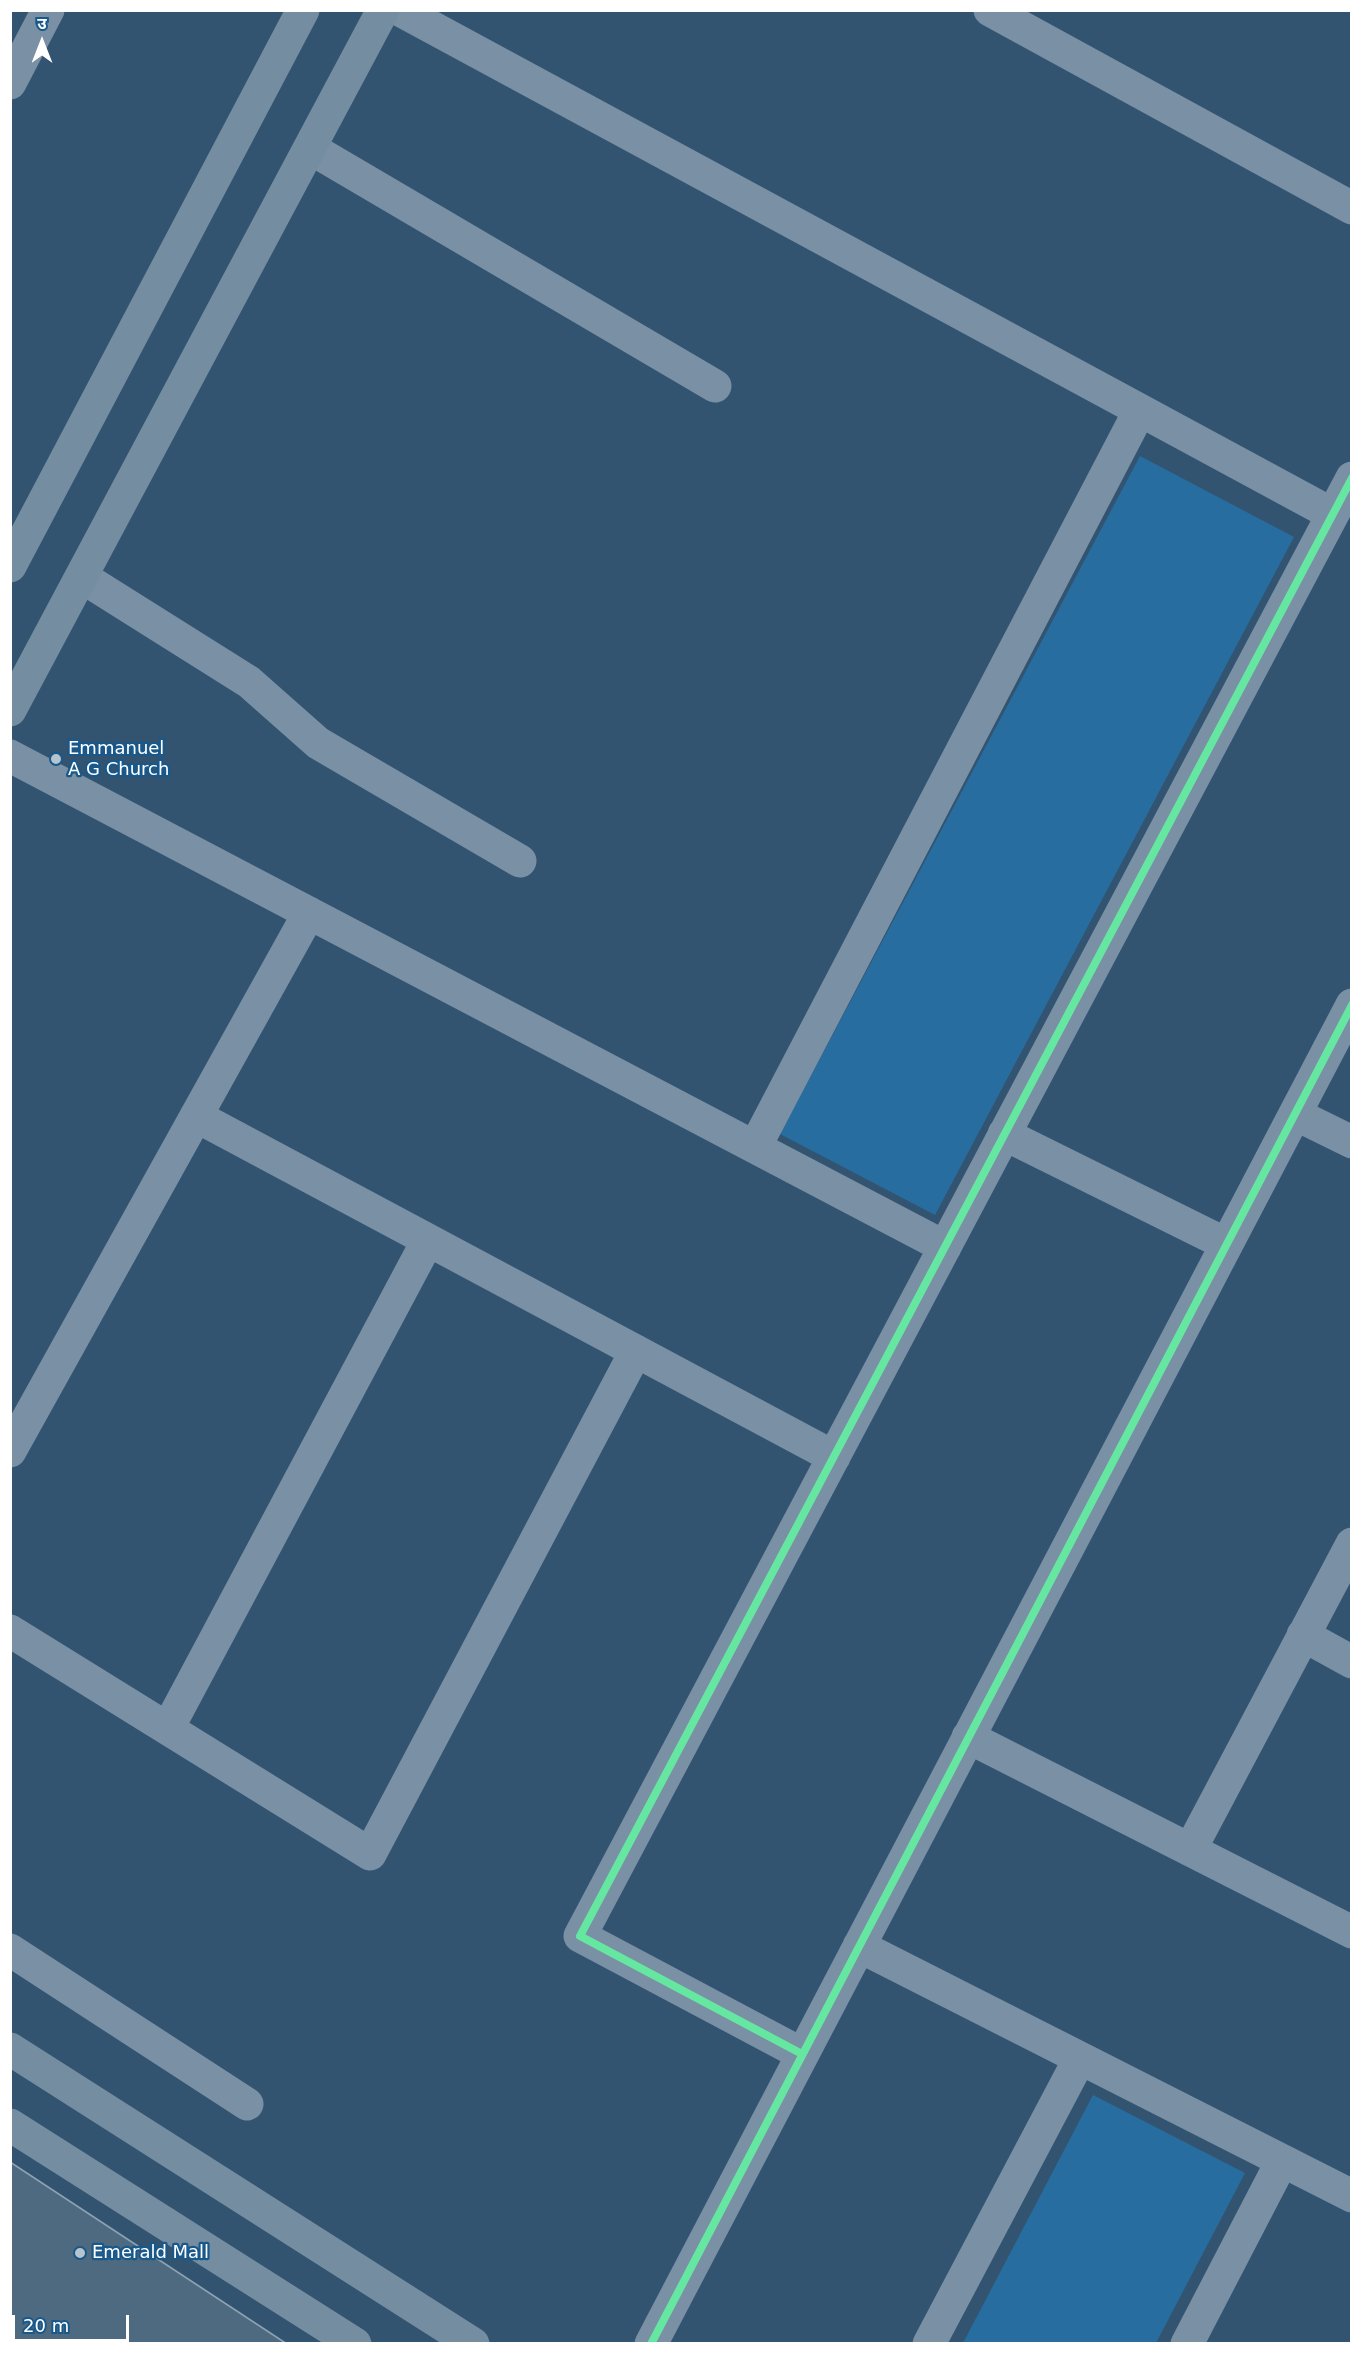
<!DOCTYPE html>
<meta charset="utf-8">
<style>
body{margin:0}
#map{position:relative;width:1362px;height:2354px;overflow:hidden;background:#325470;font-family:"DejaVu Sans","Noto Sans Devanagari",sans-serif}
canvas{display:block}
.frame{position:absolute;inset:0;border:12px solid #fff;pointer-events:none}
.north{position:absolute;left:12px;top:12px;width:60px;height:60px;-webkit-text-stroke:4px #18588a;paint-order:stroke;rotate:0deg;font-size:16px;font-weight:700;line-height:24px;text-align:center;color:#fff}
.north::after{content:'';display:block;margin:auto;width:21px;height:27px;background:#fff;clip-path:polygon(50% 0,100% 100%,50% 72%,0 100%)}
.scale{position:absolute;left:12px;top:2315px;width:117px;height:27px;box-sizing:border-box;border:3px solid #fff;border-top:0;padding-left:8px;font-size:18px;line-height:21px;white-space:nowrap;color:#fff;-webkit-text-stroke:4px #18588a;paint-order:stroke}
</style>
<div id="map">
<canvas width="1362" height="2354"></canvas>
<div class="frame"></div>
<div class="north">उ</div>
<div class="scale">20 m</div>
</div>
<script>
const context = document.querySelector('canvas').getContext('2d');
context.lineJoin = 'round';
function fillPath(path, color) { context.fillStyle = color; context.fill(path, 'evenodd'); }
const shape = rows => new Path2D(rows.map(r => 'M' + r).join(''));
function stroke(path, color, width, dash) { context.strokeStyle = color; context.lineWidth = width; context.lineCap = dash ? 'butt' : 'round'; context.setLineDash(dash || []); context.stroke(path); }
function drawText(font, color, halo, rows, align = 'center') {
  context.font = font + ' "DejaVu Sans",sans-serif'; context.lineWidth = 4.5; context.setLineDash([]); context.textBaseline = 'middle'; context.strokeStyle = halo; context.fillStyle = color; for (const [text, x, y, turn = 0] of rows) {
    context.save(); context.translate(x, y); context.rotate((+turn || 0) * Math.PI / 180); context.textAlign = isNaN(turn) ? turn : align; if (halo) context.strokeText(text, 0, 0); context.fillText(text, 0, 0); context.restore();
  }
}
fillPath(shape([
 [1140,456,1294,537,935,1215,780,1134],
 [1093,2095,1245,2173,1156,2343,963,2343]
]), '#286d9f');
const building = shape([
 [10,2162,287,2344,10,2344,10,2162]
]);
fillPath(building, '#4e6a80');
stroke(building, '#8da2b3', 1.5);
stroke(shape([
 [400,10,1332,514],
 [990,10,1352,208],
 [10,83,48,10],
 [310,148,715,386],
 [82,577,249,682,318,743,520,861],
 [10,756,945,1247],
 [1295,1114,1352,1142],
 [196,1116,834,1457],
 [1004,1134,1226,1244],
 [755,1147,1140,410],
 [10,1451,309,913],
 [10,1631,370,1854,636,1351],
 [1303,1635,1352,1662],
 [168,1728,428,1240],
 [968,1737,1352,1932],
 [1190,1850,1352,1544],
 [859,1946,1352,2196],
 [10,1950,247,2104],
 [802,2054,580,1936,1352,478],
 [651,2344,1352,1005],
 [929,2344,1080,2058],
 [1187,2344,1282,2161]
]), '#7990a5', 33);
stroke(shape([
 [10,566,303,10],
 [10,710,383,10],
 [10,2049,473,2344],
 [10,2125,355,2344]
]), '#758da1', 33);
stroke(shape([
 [802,2054,580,1936,1352,478],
 [651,2344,1352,1005]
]), '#66e7a1', 8);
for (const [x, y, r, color] of [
 [56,759,6,"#b7c3cd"],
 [80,2253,6,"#b7c3cd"]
]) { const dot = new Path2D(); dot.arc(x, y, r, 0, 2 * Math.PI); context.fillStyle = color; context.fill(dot); stroke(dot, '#18588a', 2); }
drawText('18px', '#fff', '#18588a', [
 ["Emmanuel",68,749],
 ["A G Church",68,770],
 ["Emerald Mall",92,2253]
], 'left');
</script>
